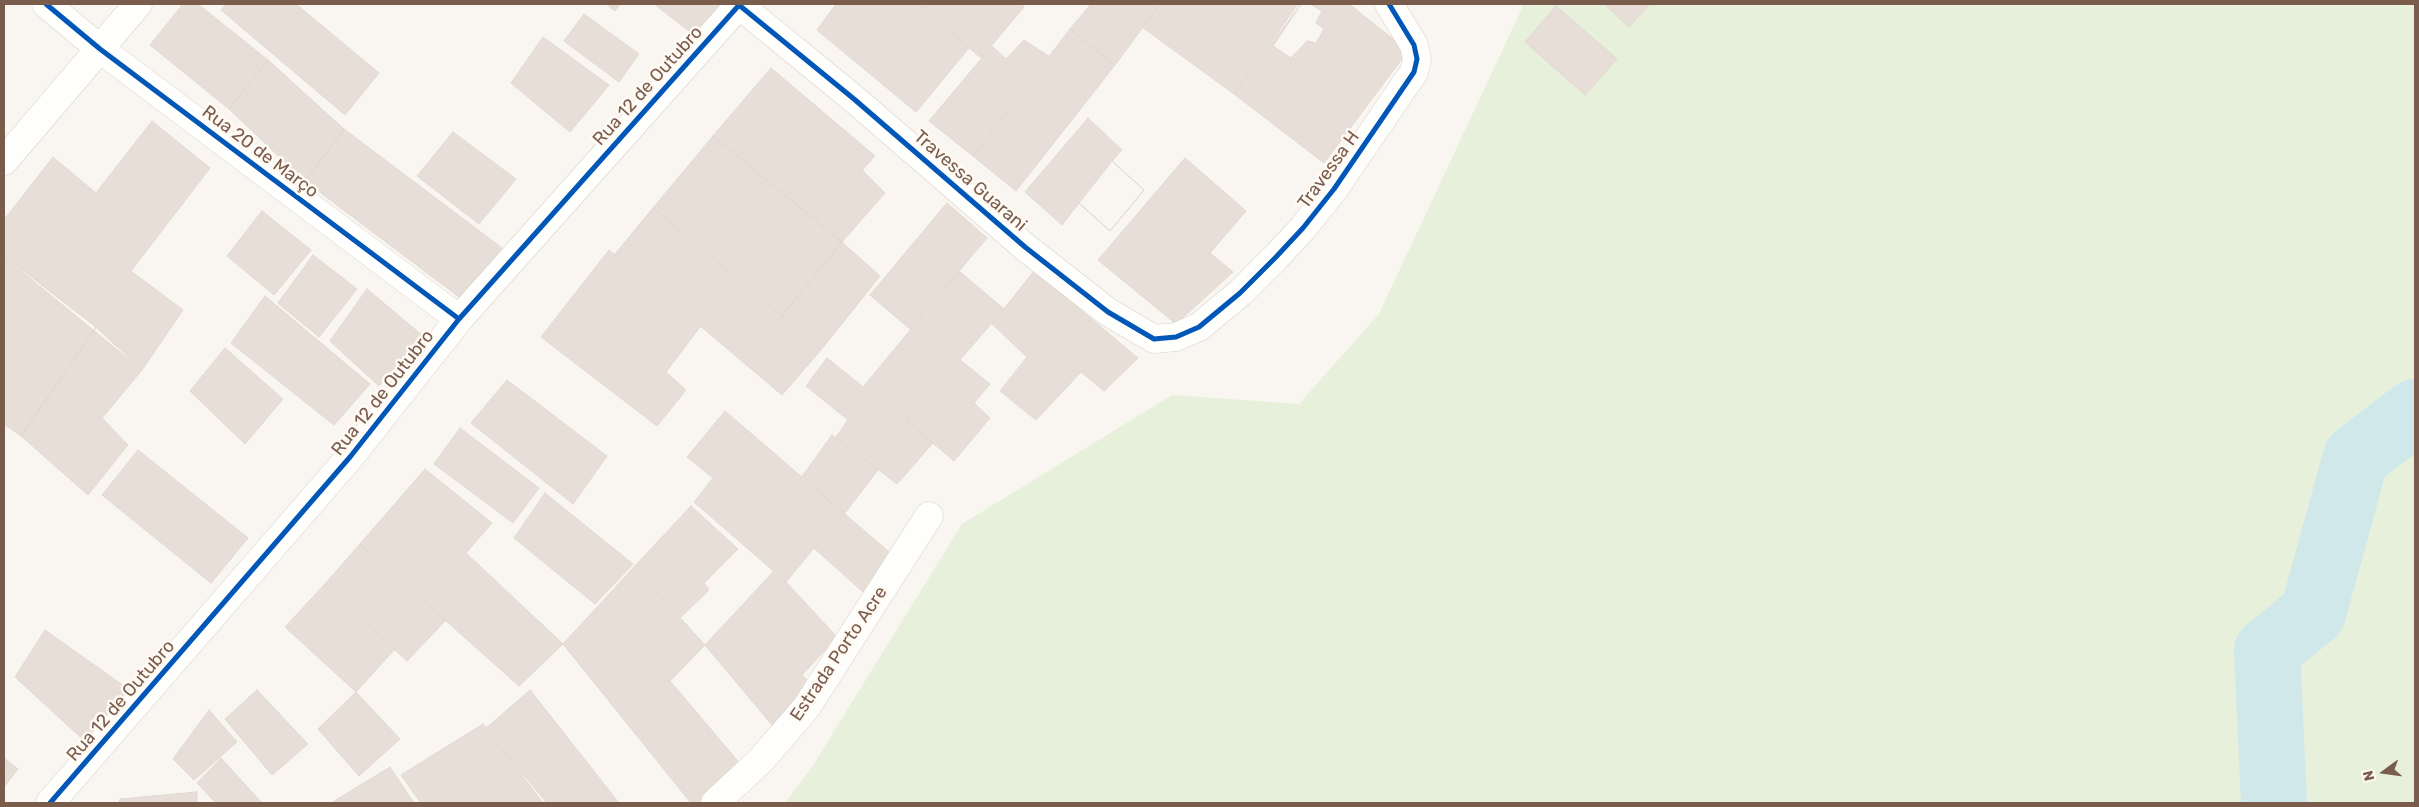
<!DOCTYPE html>
<meta charset="utf-8">
<style>
body{margin:0}
#map{position:relative;width:2419px;height:807px;overflow:hidden;background:#f9f5f0;font-family:Rubik,sans-serif}
canvas{display:block}
.frame{position:absolute;inset:0;border:5px solid #7a5c4d;pointer-events:none}
.north{position:absolute;left:2359px;top:747px;width:50px;height:50px;-webkit-text-stroke:4px #fffaf3;paint-order:stroke;rotate:256deg;font-size:14px;font-weight:700;line-height:20px;text-align:center;color:#7a5c4d}
.north::after{content:'';display:block;margin:auto;width:18px;height:22px;background:#7a5c4d;clip-path:polygon(50% 0,100% 100%,50% 72%,0 100%)}
</style>
<div id="map">
<canvas width="2419" height="807"></canvas>
<div class="frame"></div>
<div class="north">N</div>
</div>
<script>
const ctx = document.querySelector('canvas').getContext('2d');
ctx.lineJoin = 'round';
function fill(path, color) { ctx.fillStyle = color; ctx.fill(path, 'evenodd'); }
const toPath = rows => new Path2D(rows.map(r => 'M' + r).join(''));
function strokePath(path, color, width, dash) { ctx.strokeStyle = color; ctx.lineWidth = width; ctx.lineCap = dash ? 'butt' : 'round'; ctx.setLineDash(dash || []); ctx.stroke(path); }
function write(font, color, halo, rows, align = 'center') {
  ctx.font = font + ' Rubik,sans-serif'; ctx.lineWidth = 5; ctx.setLineDash([]); ctx.textBaseline = 'middle'; ctx.strokeStyle = halo; ctx.fillStyle = color; for (const [text, x, y, turn = 0] of rows) {
    ctx.save(); ctx.translate(x, y); ctx.rotate((+turn || 0) * Math.PI / 180); ctx.textAlign = isNaN(turn) ? turn : align; if (halo) ctx.strokeText(text, 0, 0); ctx.fillText(text, 0, 0); ctx.restore();
  }
}
fill(toPath([
 [1524,4,2415,4,2415,803,785,803,812,767,962,524,1172,395,1299,404,1379,314]
]), '#e7f0db');
strokePath(toPath([
 [2274,803,2267,651,2313,613,2356,457,2415,412]
]), '#d0e8ea', 66);
const building = toPath([
 [183,4,198,4,268,60,229,109,150,45,183,4],
 [226,4,296,4,379,73,345,115,221,10,226,4],
 [606,4,621,4,615,11,606,4],
 [654,4,720,4,694,35,654,4],
 [836,4,919,4,969,48,916,112,817,30,836,4],
 [919,4,1020,4,1024,7,981,58,919,4],
 [1091,4,1160,4,1115,65,1070,29,1091,4],
 [1160,4,1298,4,1234,94,1142,27,1160,4],
 [1301,4,1349,4,1408,51,1324,163,1234,94,1301,4],
 [1301,4,1310,4,1322,11,1316,23,1324,29,1316,43,1307,41,1291,58,1273,46,1301,4],
 [1604,4,1650,4,1629,27,1604,4],
 [1556,6,1617,59,1585,95,1525,42,1556,6],
 [584,14,639,54,619,82,564,41,584,14],
 [1070,29,1115,65,1016,191,973,156,1070,29],
 [543,37,609,85,570,132,511,83,543,37],
 [1024,40,1050,57,973,156,929,121,992,46,1006,59,1024,40],
 [268,60,344,129,305,181,229,109,268,60],
 [771,68,875,156,862,170,885,193,842,242,713,136,771,68],
 [1088,118,1122,150,1112,161,1144,190,1110,231,1079,203,1062,225,1025,192,1088,118],
 [152,121,210,168,131,271,183,310,142,370,4,257,4,220,53,157,96,193,152,121],
 [344,129,502,248,463,300,305,181,344,129],
 [453,132,516,179,479,224,417,176,453,132],
 [713,136,842,242,782,316,653,208,713,136],
 [1185,158,1246,211,1210,253,1233,272,1176,324,1098,260,1185,158],
 [1112,161,1144,190,1110,231,1079,203,1112,161],
 [947,203,987,238,910,329,870,295,947,203],
 [653,208,821,350,782,395,615,254,653,208],
 [262,211,311,250,274,295,227,256,262,211],
 [842,242,880,276,821,350,782,316,842,242],
 [609,250,700,327,666,372,686,390,657,426,541,337,609,250],
 [313,255,357,289,319,337,278,303,313,255],
 [4,256,96,327,21,436,4,424,4,256],
 [959,271,1004,309,907,421,864,386,959,271],
 [1034,271,1138,358,1104,391,1081,372,1036,420,1000,391,1027,357,992,324,1034,271],
 [367,289,423,336,379,386,330,341,367,289],
 [265,296,370,384,334,425,231,343,265,296],
 [96,327,142,370,102,418,128,445,88,495,21,436,96,327],
 [225,348,283,399,245,444,190,391,225,348],
 [827,358,933,443,897,484,836,437,848,420,806,386,827,358],
 [959,359,990,384,974,403,990,418,954,461,907,421,959,359],
 [507,380,607,456,573,504,471,423,507,380],
 [725,411,895,557,863,592,814,548,786,582,694,502,713,478,687,457,725,411],
 [460,428,539,488,513,523,434,464,460,428],
 [832,435,878,470,845,513,801,478,832,435],
 [138,450,248,538,211,583,102,495,138,450],
 [425,469,492,523,466,553,563,644,519,686,360,544,425,469],
 [545,493,633,564,595,604,514,538,545,493],
 [691,506,738,549,704,583,709,590,681,617,634,567,691,506],
 [360,544,446,620,407,661,324,585,360,544],
 [634,567,705,645,670,681,742,766,700,803,691,803,563,644,634,567],
 [773,572,786,582,837,637,802,675,812,686,772,725,705,645,773,572],
 [324,585,395,649,356,692,285,627,324,585],
 [45,630,131,691,89,745,15,677,45,630],
 [257,690,308,744,272,775,225,719,257,690],
 [530,690,619,803,547,803,485,729,530,690],
 [356,692,400,739,359,776,318,729,356,692],
 [209,710,237,742,194,780,173,759,209,710],
 [483,724,543,803,421,803,401,775,483,724],
 [4,758,18,769,4,787,4,758],
 [221,758,262,803,216,803,197,783,221,758],
 [390,767,414,803,331,803,390,767],
 [197,792,197,803,119,803,120,799,197,792]
]);
fill(building, '#e6ded7');
strokePath(building, '#e2d8d2', 1);
const minor = toPath([
 [46,4,100,49,459,319],
 [739,5,854,99,1025,247,1108,312,1154,339,1176,337,1199,327,1240,293,1276,257,1303,228,1334,189,1414,72,1417,59,1414,45,1389,4],
 [4,161,138,4],
 [715,803,761,760,806,708,929,516]
]);
const tertiary = toPath([
 [50,803,350,457,459,319,740,4]
]);
strokePath(minor, '#d7d1cb', 29);
strokePath(tertiary, '#d7d1cb', 29);
strokePath(minor, '#fefefd', 28);
strokePath(tertiary, '#fefefd', 28);
strokePath(toPath([
 [46,4,100,49,459,319],
 [739,5,854,99,1025,247,1108,312,1154,339,1176,337,1199,327,1240,293,1276,257,1303,228,1334,189,1414,72,1417,59,1414,45,1389,4],
 [50,803,350,457,459,319,740,4]
]), '#0057b8', 5);
write('18px', '#7a5c4d', '#fffaf3', [
 ["Rua 12 de Outubro",648,86,-48],
 ["Rua 20 de Março",260,152,37],
 ["Travessa H",1329,170,-54],
 ["Travessa Guarani",970,181,41],
 ["Rua 12 de Outubro",383,393,-52],
 ["Estrada Porto Acre",839,654,-56],
 ["Rua 12 de Outubro",121,701,-49]
]);
</script>
